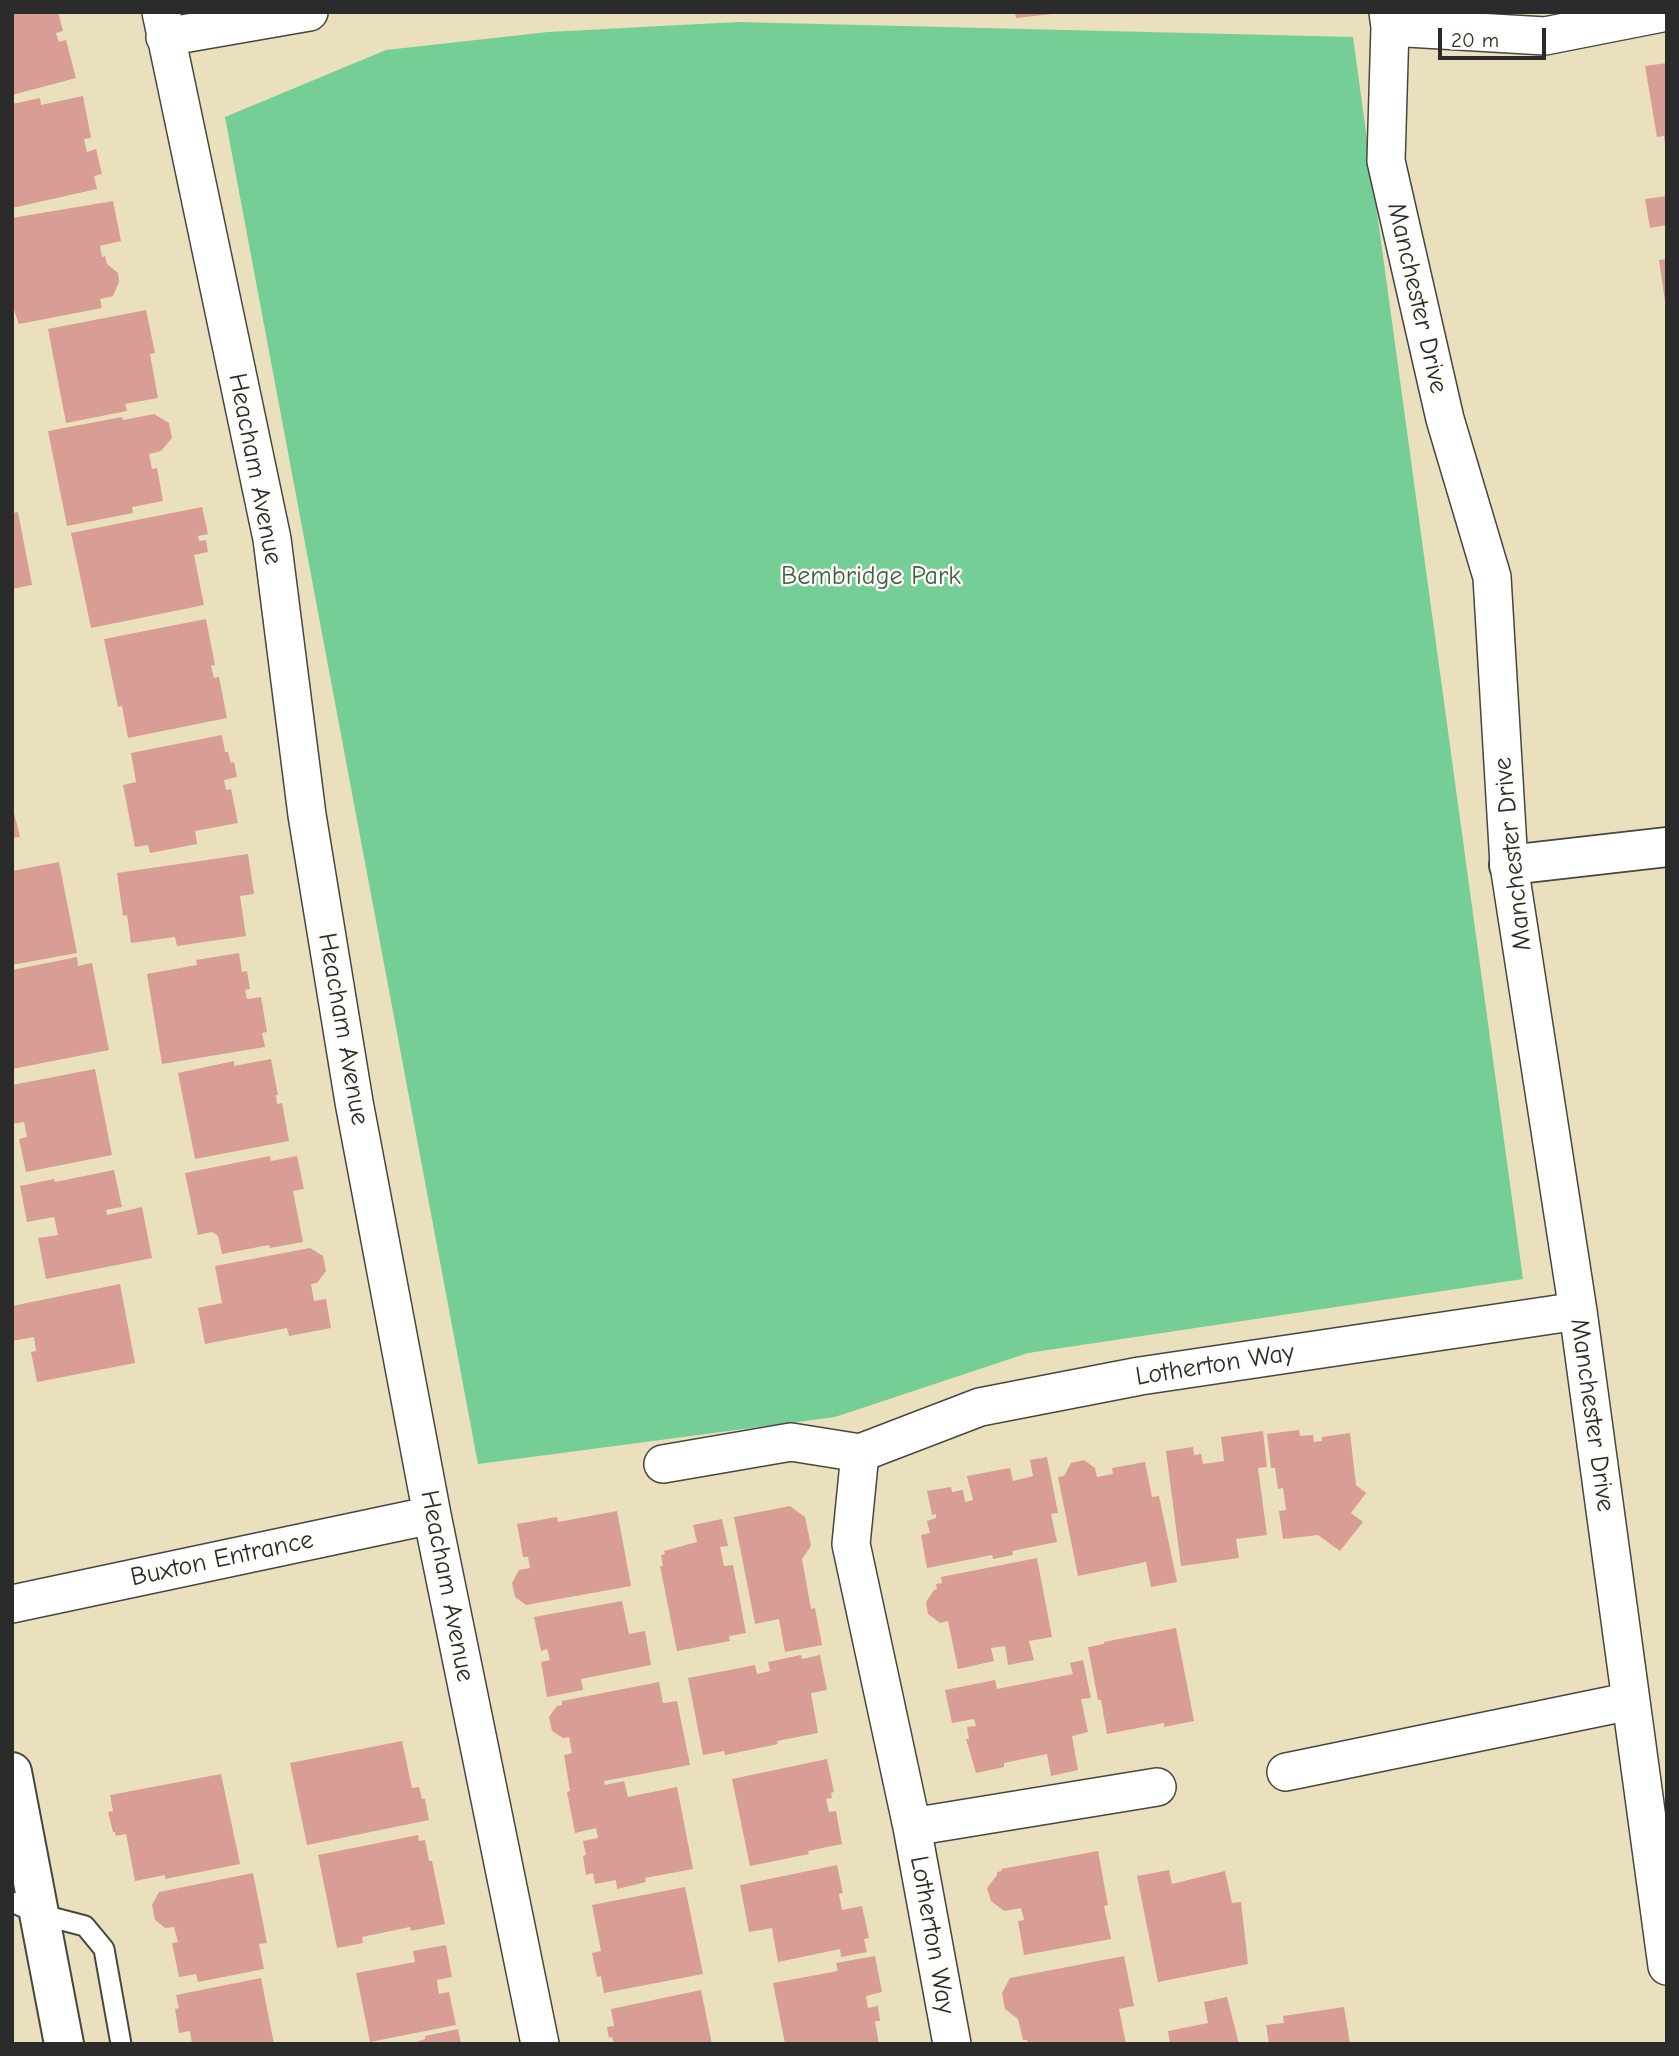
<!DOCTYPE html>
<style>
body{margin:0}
#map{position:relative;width:1679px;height:2056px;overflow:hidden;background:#eae0bd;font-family:"Comic Neue",sans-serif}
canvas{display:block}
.frame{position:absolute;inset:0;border:14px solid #2b2b2b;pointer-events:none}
.scale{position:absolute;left:1438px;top:28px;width:108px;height:32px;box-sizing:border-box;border:4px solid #2b2b2b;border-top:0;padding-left:9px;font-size:21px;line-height:24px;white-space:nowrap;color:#2b2b2b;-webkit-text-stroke:5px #fdfcf7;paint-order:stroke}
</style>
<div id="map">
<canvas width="1679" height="2056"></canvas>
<div class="frame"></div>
<div class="scale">20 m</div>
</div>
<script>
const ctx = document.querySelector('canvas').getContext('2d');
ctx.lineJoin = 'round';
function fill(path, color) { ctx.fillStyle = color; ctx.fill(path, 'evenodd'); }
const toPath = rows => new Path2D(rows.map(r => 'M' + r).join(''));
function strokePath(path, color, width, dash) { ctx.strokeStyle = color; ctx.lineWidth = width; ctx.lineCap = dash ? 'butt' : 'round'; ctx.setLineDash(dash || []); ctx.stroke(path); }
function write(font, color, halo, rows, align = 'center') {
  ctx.font = font + ' "Comic Neue",sans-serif'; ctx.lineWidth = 5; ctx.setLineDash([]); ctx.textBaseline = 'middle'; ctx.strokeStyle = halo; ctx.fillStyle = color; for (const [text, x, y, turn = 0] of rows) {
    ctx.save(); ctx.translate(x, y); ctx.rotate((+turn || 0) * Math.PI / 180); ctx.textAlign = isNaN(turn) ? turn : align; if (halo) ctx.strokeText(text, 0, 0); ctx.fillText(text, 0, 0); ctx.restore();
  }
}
fill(toPath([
 [738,22,1353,37,1523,1279,1028,1353,835,1417,478,1464,225,117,386,50,548,32]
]), '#74ce95');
fill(toPath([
 [12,12,58,12,63,31,56,33,59,42,66,40,76,78,12,95],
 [1015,12,1052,12,1052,14,1016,18],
 [1667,63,1667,145,1665,145,1664,136,1657,137,1645,66],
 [83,96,91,138,84,139,87,152,96,149,102,174,94,176,97,189,12,208,12,104,40,98,41,105],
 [1667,196,1667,225,1650,228,1645,199],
 [113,201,121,241,100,246,102,257,105,256,107,264,118,273,119,282,113,296,100,299,102,308,19,324,12,304,12,218],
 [1667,259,1667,301,1665,301,1659,260],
 [146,310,155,353,150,354,158,398,125,404,127,411,66,423,48,329],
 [154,414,169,423,172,438,161,451,149,454,152,469,157,468,163,501,132,507,133,513,67,526,48,431,122,417,123,420],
 [202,507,208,534,198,536,199,541,206,540,208,552,194,555,204,605,91,628,71,533],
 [18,512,32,585,12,589,12,513],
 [206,619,215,665,211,666,214,678,219,677,227,718,128,738,122,706,118,707,104,639],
 [222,735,225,752,228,752,231,763,234,762,237,777,224,780,226,790,231,789,238,823,195,831,197,844,150,853,148,845,135,847,123,785,136,782,131,753],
 [12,805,20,837,12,838],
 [248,854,254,894,240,896,246,936,177,946,175,937,131,943,127,915,123,916,117,873],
 [59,862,77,953,12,965,12,871],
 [239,953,242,972,247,971,250,989,245,990,247,999,261,997,267,1032,262,1033,265,1047,162,1064,147,974,197,965,196,960],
 [77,957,78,966,92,963,109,1050,12,1069,12,970],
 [271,1059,278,1095,276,1095,277,1104,282,1103,289,1141,195,1159,178,1073,234,1061,234,1066],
 [95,1069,112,1155,26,1172,19,1139,27,1137,24,1122,12,1124,12,1085],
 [270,1156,271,1161,297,1156,304,1189,293,1191,303,1242,270,1248,269,1245,222,1254,218,1236,212,1232,198,1235,185,1173],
 [114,1170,122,1207,106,1210,107,1215,142,1207,152,1258,46,1279,38,1238,58,1235,54,1217,27,1222,20,1186,54,1179,55,1182],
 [310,1248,323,1256,326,1271,317,1283,311,1284,314,1301,326,1299,331,1328,289,1336,287,1328,205,1344,198,1308,222,1303,215,1266],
 [120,1284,135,1363,37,1382,31,1352,36,1351,34,1337,12,1341,12,1306],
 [1299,1430,1300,1436,1313,1435,1314,1442,1322,1441,1322,1437,1350,1433,1356,1485,1366,1493,1351,1513,1363,1522,1340,1551,1318,1535,1283,1539,1279,1511,1286,1510,1283,1488,1278,1489,1275,1468,1271,1468,1267,1434],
 [1263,1431,1267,1467,1258,1468,1267,1535,1236,1539,1239,1558,1181,1566,1166,1451,1193,1447,1194,1455,1201,1454,1203,1464,1224,1461,1221,1437],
 [1047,1457,1058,1513,1051,1514,1057,1542,1012,1551,1013,1555,993,1559,992,1555,927,1568,921,1535,930,1533,927,1521,936,1518,936,1514,932,1515,927,1491,951,1487,952,1492,963,1490,965,1502,973,1500,967,1476,1010,1468,1013,1481,1033,1476,1030,1460],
 [1084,1460,1095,1468,1097,1477,1113,1474,1112,1468,1145,1462,1152,1497,1159,1496,1177,1582,1151,1587,1146,1562,1078,1576,1058,1477,1064,1476,1071,1463],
 [790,1506,805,1517,811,1546,802,1559,811,1609,815,1608,822,1645,785,1652,779,1619,755,1624,734,1517],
 [617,1511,631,1586,526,1605,515,1597,512,1583,519,1570,530,1568,528,1557,523,1557,517,1524,557,1517,558,1522],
 [722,1519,728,1546,720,1547,724,1566,733,1565,746,1633,729,1636,730,1641,677,1651,660,1566,663,1566,661,1555,665,1554,664,1551,697,1542,693,1525],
 [1037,1558,1052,1637,1029,1641,1034,1660,1008,1665,1005,1646,991,1648,994,1661,958,1669,948,1621,940,1623,928,1614,926,1602,934,1590,937,1589,936,1584,942,1583,941,1577],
 [622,1601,629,1634,645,1631,651,1665,581,1679,583,1690,547,1697,541,1662,550,1660,547,1649,541,1651,534,1617],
 [1176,1628,1194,1721,1164,1727,1164,1723,1107,1734,1101,1700,1098,1700,1088,1647,1104,1644,1104,1642],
 [801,1655,802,1659,820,1655,827,1690,811,1693,818,1733,777,1741,778,1744,725,1755,724,1751,703,1755,688,1678,755,1665,757,1674,770,1671,768,1662],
 [1083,1660,1091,1698,1081,1699,1088,1732,1072,1736,1078,1770,1051,1776,1047,1754,1004,1763,1004,1767,976,1773,966,1739,969,1739,967,1727,976,1726,974,1719,952,1723,945,1690,995,1680,997,1689,1073,1674,1070,1663],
 [659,1682,663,1703,677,1701,690,1765,604,1781,605,1785,624,1781,628,1797,677,1787,693,1869,645,1878,646,1882,617,1889,616,1880,595,1884,593,1873,586,1875,583,1856,586,1855,583,1841,598,1838,596,1828,575,1833,567,1792,570,1791,564,1755,572,1753,569,1737,563,1738,552,1731,549,1717,557,1706,562,1705,562,1701],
 [402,1741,412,1788,419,1787,422,1799,425,1799,429,1820,307,1845,290,1763],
 [827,1759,834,1792,831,1793,832,1798,826,1799,829,1812,836,1811,842,1844,808,1851,809,1854,750,1866,732,1779],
 [221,1774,240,1864,165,1879,165,1875,135,1881,126,1834,116,1836,115,1832,113,1832,108,1812,113,1811,110,1795],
 [418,1835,419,1841,425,1840,429,1861,432,1861,445,1924,411,1931,410,1927,362,1937,363,1943,337,1948,318,1855],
 [1098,1851,1108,1905,1104,1906,1111,1939,1024,1955,1018,1921,1024,1920,1021,1908,1004,1911,991,1901,987,1888,997,1875,997,1872,1002,1871,1001,1869],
 [837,1865,843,1893,839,1894,842,1910,862,1906,869,1938,864,1939,867,1952,841,1957,840,1949,778,1962,772,1928,749,1932,740,1885],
 [1169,1870,1172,1884,1225,1871,1232,1903,1241,1902,1248,1964,1158,1982,1137,1876],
 [253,1873,267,1943,259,1944,264,1969,198,1982,196,1974,179,1977,172,1943,178,1942,174,1927,165,1928,155,1920,152,1905,159,1892],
 [685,1887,703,1974,604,1993,601,1976,597,1977,592,1953,601,1951,592,1905],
 [446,1945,452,1977,437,1980,439,1994,449,1992,456,2025,370,2042,356,1973,415,1962,413,1951],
 [875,1956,882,1992,866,1996,868,2008,878,2006,880,2021,875,2021,879,2044,785,2044,773,1983,838,1971,836,1963],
 [1124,1956,1134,2006,1119,2009,1126,2044,1028,2044,1027,2040,1023,2040,1018,2019,1005,2009,1002,1993,1010,1978],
 [261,1978,274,2044,192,2044,190,2031,179,2033,175,2009,179,2008,176,1995],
 [701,1990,712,2044,614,2044,612,2037,609,2038,607,2027,614,2026,611,2009],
 [1227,1997,1239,2044,1170,2044,1168,2031,1208,2023,1204,2002],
 [1344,2007,1350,2044,1269,2044,1266,2025,1284,2023,1283,2016],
 [458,2029,461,2044,410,2044,425,2039,425,2036]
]), '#d89e95');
const service = toPath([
 [12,1902,39,1914,85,1926,104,1949,121,2044]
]);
const minor = toPath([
 [161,12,272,539,307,815,354,1102,432,1515,540,2044],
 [1388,12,1390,27,1386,161,1445,419,1492,577,1509,865,1578,1311,1667,1966],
 [1390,27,1545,36,1667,12],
 [165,37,309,12],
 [663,1464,791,1442,860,1453],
 [12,1604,432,1515],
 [1286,1772,1631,1701],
 [912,1827,1157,1787],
 [952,2044,912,1827,851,1544,860,1453,980,1407,1140,1376,1578,1311]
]);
const tertiary = toPath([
 [1509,865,1667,847],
 [12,1772,64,2044]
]);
strokePath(service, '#484641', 23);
strokePath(minor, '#484641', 40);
strokePath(tertiary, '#484641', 42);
strokePath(service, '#fff', 19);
strokePath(minor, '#fff', 37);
strokePath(tertiary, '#fff', 38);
write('26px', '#2b2b2b', '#fdfcf7', [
 ["Manchester Drive",1417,298,77],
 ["Heacham Avenue",255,469,79],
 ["Manchester Drive",1513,854,-96],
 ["Heacham Avenue",343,1029,80],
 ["Lotherton Way",1215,1365,-9],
 ["Manchester Drive",1592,1415,82],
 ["Buxton Entrance",222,1559,-12],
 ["Heacham Avenue",447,1586,79],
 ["Lotherton Way",932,1935,80]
]);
write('26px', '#415c4b', '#fdfcf7', [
 ["Bembridge Park",871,577]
]);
</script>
